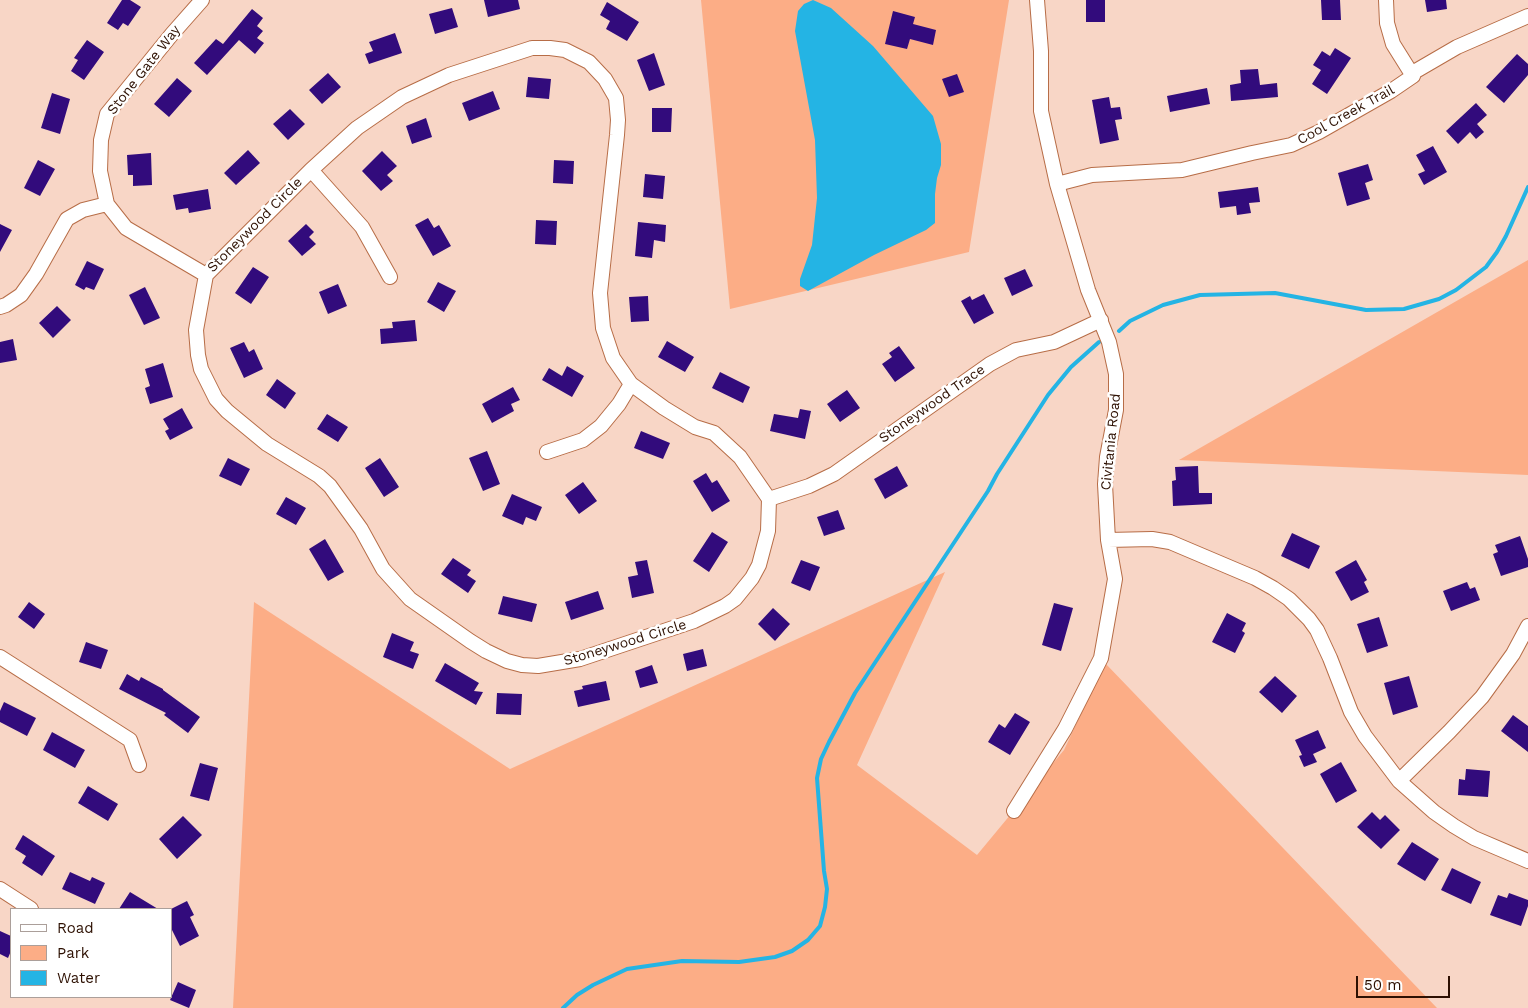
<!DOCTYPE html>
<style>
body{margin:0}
#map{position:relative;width:1528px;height:1008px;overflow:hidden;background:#f8d6c6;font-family:"Work Sans",sans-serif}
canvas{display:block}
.legend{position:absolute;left:10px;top:908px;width:162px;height:90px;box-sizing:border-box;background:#fff;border:1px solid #ab9f9a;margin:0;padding:6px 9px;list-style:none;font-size:15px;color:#2d1002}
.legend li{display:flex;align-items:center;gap:10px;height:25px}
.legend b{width:25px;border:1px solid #ab9f9a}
.scale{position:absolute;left:1356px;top:976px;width:94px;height:22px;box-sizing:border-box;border:2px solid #2d1002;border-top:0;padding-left:6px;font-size:15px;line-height:18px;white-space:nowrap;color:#2d1002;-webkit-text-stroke:4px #fff;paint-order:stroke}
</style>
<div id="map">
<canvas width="1528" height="1008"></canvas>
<ul class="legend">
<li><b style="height:6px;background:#fff"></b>Road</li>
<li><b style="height:14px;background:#fcad86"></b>Park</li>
<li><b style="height:14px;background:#24b4e4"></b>Water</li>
</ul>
<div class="scale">50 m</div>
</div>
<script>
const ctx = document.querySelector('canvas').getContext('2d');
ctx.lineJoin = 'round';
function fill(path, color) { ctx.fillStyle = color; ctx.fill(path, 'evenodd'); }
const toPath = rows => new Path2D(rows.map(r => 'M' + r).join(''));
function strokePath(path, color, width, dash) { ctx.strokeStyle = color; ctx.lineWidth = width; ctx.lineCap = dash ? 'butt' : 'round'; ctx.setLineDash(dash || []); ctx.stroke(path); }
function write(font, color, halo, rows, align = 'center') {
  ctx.font = font + ' "Work Sans",sans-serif'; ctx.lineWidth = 5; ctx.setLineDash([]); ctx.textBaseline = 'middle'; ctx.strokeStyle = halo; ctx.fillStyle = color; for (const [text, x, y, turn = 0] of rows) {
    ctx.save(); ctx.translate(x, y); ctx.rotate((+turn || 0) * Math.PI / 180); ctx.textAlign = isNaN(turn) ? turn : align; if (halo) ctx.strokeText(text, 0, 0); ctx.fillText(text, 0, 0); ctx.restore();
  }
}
fill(toPath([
 [701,0,1009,0,969,252,730,309],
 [1528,260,1528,475,1179,460],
 [945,572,857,765,977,855,1064,750,1105,663,1437,1008,233,1008,254,602,510,769]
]), '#fcad86');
fill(toPath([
 [813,0,831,8,873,46,933,116,941,144,941,165,937,178,935,194,935,223,926,230,874,255,808,291,800,286,800,279,812,245,817,198,815,140,795,31,798,11,804,4]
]), '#24b4e4');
strokePath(toPath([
 [1119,331,1130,321,1163,305,1200,295,1275,293,1366,310,1404,309,1439,299,1456,290,1486,267,1497,252,1506,236,1528,187],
 [563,1008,577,995,593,985,627,969,682,961,739,962,775,957,792,951,808,940,820,926,825,907,827,889,824,871,817,778,821,759,829,742,855,693,988,491,997,474,1048,395,1071,367,1099,342]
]), '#24b4e4', 4);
fill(toPath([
 [122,0,130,0,141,7,128,26,123,23,118,30,107,23],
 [484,0,518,0,520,9,488,17],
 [1086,0,1105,0,1105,22,1086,22],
 [1321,0,1340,0,1341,20,1322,20],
 [1425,0,1446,0,1447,9,1427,12],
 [607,2,639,22,627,41,606,29,610,21,600,15],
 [452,8,458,27,435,34,429,14],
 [252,9,263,18,257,26,263,31,257,38,264,43,255,54,239,40,207,75,194,63,216,39,223,44],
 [893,11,915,17,913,24,936,30,933,45,910,39,907,49,885,44],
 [395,33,402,53,369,64,365,54,373,51,369,42],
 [87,40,104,52,84,80,71,71,78,60,74,58],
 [1335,48,1351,58,1327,94,1312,84,1321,70,1313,65,1322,51,1330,56],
 [654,53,665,85,649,91,637,60],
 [1517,54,1528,64,1528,75,1504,103,1486,87],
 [1258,69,1260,85,1277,83,1278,97,1231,101,1230,85,1241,83,1240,70],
 [328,73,341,87,322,104,309,90],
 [957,74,964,92,949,97,942,79],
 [528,77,551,79,549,99,526,97],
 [177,78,192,91,169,117,154,104],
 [1207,88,1210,104,1170,112,1167,96],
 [493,91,500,109,469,121,462,103],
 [52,93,70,99,60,134,41,128],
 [1109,97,1111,108,1120,107,1122,119,1115,120,1119,140,1100,144,1092,100],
 [1476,103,1487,115,1477,124,1484,132,1476,139,1470,132,1458,144,1446,131],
 [652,108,672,108,671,132,652,132],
 [290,109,305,124,288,140,273,124],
 [426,118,432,137,412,144,406,126],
 [1433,146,1447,172,1424,185,1418,174,1425,171,1416,155],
 [248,150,260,163,236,185,224,173],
 [382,151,397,166,387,175,393,181,381,191,362,171],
 [151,153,152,185,133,186,133,175,128,175,127,155],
 [38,160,55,169,40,196,24,188],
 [554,160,574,161,573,184,553,183],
 [1368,164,1373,180,1365,183,1370,199,1347,206,1338,173],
 [645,174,665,176,663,199,643,197],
 [1258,187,1260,202,1249,203,1251,213,1237,215,1236,206,1220,208,1218,192],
 [208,189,211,209,189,213,188,208,176,210,173,195],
 [428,218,434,228,439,225,451,246,433,256,415,225],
 [536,220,557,221,556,245,535,244],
 [638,222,666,225,665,242,654,240,652,258,635,256],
 [0,224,12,230,0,252],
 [306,224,314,232,309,237,316,244,302,256,288,241],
 [87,261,104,269,94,290,86,287,84,290,75,285],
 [253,267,269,277,251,304,235,293],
 [1025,269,1033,286,1012,296,1004,278],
 [438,282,456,291,444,312,427,302],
 [338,284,347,306,328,314,319,292],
 [145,287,160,318,144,325,129,295],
 [984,294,994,313,974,324,961,301,970,296,972,300],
 [648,296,649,321,631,322,629,297],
 [57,306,71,320,53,338,39,323],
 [415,320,417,341,381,344,380,329,393,328,392,322],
 [13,339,17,360,0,363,0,342],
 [667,341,694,357,685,372,658,357],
 [244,342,249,352,254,349,263,369,244,378,230,348],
 [899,346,915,368,895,382,882,364,892,357,889,353],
 [163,363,173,397,150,404,145,388,150,386,145,369],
 [567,366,584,376,572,397,542,380,549,368,562,376],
 [720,372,750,387,743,403,712,388],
 [277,379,296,393,285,409,266,395],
 [513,387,520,400,511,404,514,411,492,423,482,404],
 [847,390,860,408,840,422,827,404],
 [182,408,193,428,170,440,165,431,169,429,163,419],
 [800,409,811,411,805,439,770,431,774,414,798,418],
 [327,414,348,427,338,442,317,429],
 [641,431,670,443,663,459,634,448],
 [487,451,500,484,483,491,469,458],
 [228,458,250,469,241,486,219,476],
 [380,458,399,487,384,497,365,468],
 [897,466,908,486,885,499,874,479],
 [1198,466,1199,493,1212,493,1212,504,1173,506,1172,481,1176,480,1175,467],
 [706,473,712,483,717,480,730,501,712,512,693,481],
 [583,482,597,501,579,514,565,495],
 [512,494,542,507,536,521,526,517,523,525,502,516],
 [286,497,306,508,296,525,276,514],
 [838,510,845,529,824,536,817,517],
 [712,532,728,542,709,572,693,561],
 [1292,533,1320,546,1309,569,1281,556],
 [1520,536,1528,559,1528,567,1501,576,1493,554,1498,552,1495,545],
 [325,539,344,572,328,581,309,549],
 [453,558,471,570,467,575,476,581,468,593,441,574],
 [647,560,654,593,632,598,628,577,638,575,635,562],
 [801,560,820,567,810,591,791,583],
 [1356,560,1367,580,1364,582,1369,592,1351,601,1335,572],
 [1467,582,1470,589,1475,587,1480,600,1451,611,1443,591],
 [598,591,604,609,571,620,565,602],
 [503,596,537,604,532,622,498,614],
 [29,602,45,614,34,629,18,617],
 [1054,603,1073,608,1061,651,1042,645],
 [773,608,790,624,775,641,758,624],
 [1227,613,1246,623,1242,631,1245,633,1235,653,1212,642],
 [1379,617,1388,646,1367,653,1357,624],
 [392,633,414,642,410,651,419,654,413,669,383,657],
 [86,642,108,650,101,669,79,662],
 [703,649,707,666,687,671,683,654],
 [445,663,479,683,474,691,483,692,476,705,435,681],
 [652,665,658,683,640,688,635,671],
 [127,674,139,681,141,677,163,689,163,690,200,717,188,733,164,715,166,713,119,689],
 [1275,676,1297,696,1282,713,1259,692],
 [1409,676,1418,707,1393,715,1384,683],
 [606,681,610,700,578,707,574,691,583,689,582,686],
 [497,693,522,694,521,715,496,714],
 [4,702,36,718,27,736,0,722,0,711],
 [1015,713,1030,722,1010,755,988,742,999,724,1005,728],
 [1513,715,1528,726,1528,752,1501,731],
 [1318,730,1326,748,1313,754,1317,762,1304,767,1299,756,1302,755,1295,740],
 [52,732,85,750,75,768,43,750],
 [1341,762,1357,791,1336,803,1320,774],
 [200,763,218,768,209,801,190,796],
 [1466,769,1490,771,1488,797,1458,795,1459,779,1465,780],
 [88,786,118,804,108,821,78,803],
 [1372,812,1380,820,1385,815,1400,830,1381,849,1357,827],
 [183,816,202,835,177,859,159,839],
 [23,835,55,856,42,876,22,863,26,856,15,849],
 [1412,842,1439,859,1425,881,1397,864],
 [1452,868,1481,882,1471,904,1441,890],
 [70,872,90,881,92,877,105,883,95,904,62,889],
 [130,892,158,909,119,909],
 [1509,893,1528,900,1528,906,1521,926,1490,915,1498,895,1507,898],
 [187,901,194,915,190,917,199,936,180,946,171,928,171,909],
 [0,931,11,936,11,951,8,958,0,954],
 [178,982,196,990,189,1008,170,1000]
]), '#320b7c');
const minor = toPath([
 [202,0,172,34,107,114,101,140,100,171,107,204,126,228,206,275],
 [1386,0,1387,23,1393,44,1413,76],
 [532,48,550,48,565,50,589,62,605,79,616,98,618,120,617,135,600,293,603,328,613,358,631,384,664,408,695,427,714,433,740,457,769,499,768,531,759,565,752,578,735,599,725,606,694,621,580,659,538,666,522,665,507,661,486,651,470,641,410,599,383,569,361,529,330,486,319,476,267,444,227,411,216,399,201,369,198,355,196,330,206,275,311,170,357,128,402,97,449,75,532,48],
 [311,170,362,227,390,277],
 [1057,184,1092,175,1182,170,1252,153,1291,145,1319,132,1391,91,1413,76,1414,72,1457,47,1528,16],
 [0,307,6,305,21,295,36,274,67,219,83,210,107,204],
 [547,452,583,440,601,426,619,404,631,384],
 [769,499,809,486,834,474,990,364,1016,350,1054,342,1101,320],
 [1108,540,1152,539,1170,542,1255,578,1273,588,1289,599,1309,619,1317,630,1330,658,1351,712,1365,736,1399,781,1434,812,1454,826,1474,838,1528,861],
 [0,657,130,740,139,765],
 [1399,781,1449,732,1482,697,1513,654,1528,626],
 [1014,811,1065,729,1101,658,1115,579,1108,540,1105,484,1107,457,1116,410,1116,374,1109,342,1088,290,1057,184,1041,111,1041,51,1037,0],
 [0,889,31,909]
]);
strokePath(minor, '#b76d47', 16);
strokePath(minor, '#fff', 14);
write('14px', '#2d1002', '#fff', [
 ["Stone Gate Way",144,70,-52],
 ["Cool Creek Trail",1346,115,-29],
 ["Stoneywood Circle",255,225,-45],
 ["Stoneywood Trace",932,404,-35],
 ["Civitania Road",1111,442,-84],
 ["Stoneywood Circle",625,643,-17]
]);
</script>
